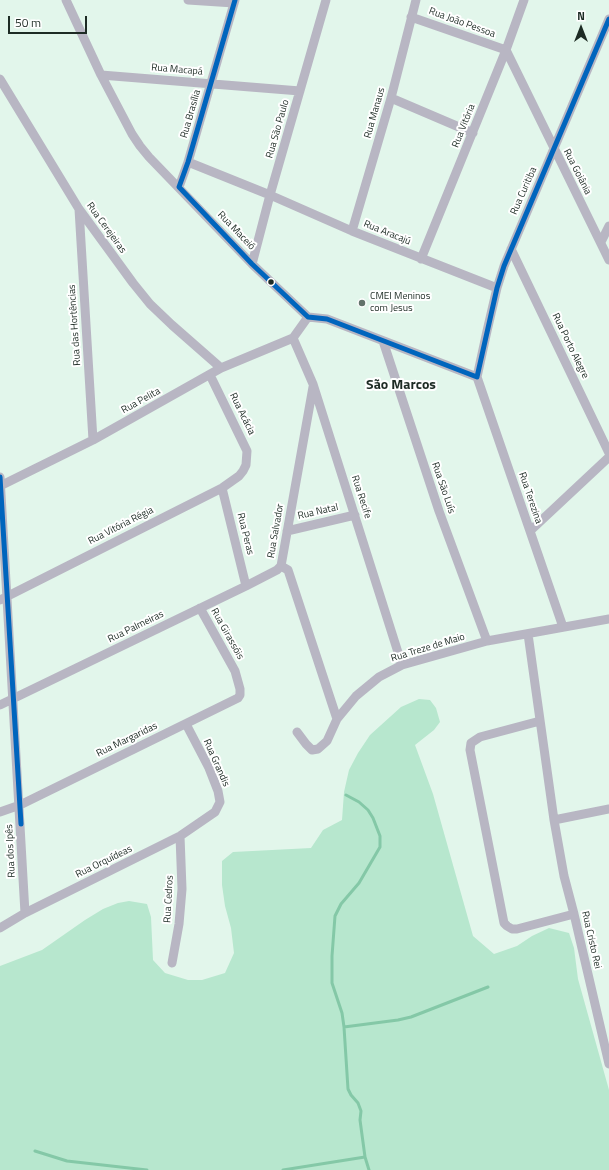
<!DOCTYPE html>
<meta charset="utf-8">
<style>
body{margin:0}
#map{position:relative;width:609px;height:1170px;overflow:hidden;background:#e2f6eb;font-family:"Titillium Web",sans-serif}
canvas{display:block}
.north{position:absolute;left:561px;top:8px;width:40px;height:40px;-webkit-text-stroke:3px #fff;paint-order:stroke;rotate:0deg;font-size:11px;font-weight:700;line-height:16px;text-align:center;color:#1d2b24}
.north::after{content:'';display:block;margin:auto;width:14px;height:18px;background:#1d2b24;clip-path:polygon(50% 0,100% 100%,50% 72%,0 100%)}
.scale{position:absolute;left:8px;top:16px;width:79px;height:18px;box-sizing:border-box;border:2px solid #1d2b24;border-top:0;padding-left:5px;font-size:12px;line-height:14px;white-space:nowrap;color:#1d2b24;-webkit-text-stroke:3px #fff;paint-order:stroke}
</style>
<div id="map">
<canvas width="609" height="1170"></canvas>
<div class="north">N</div>
<div class="scale">50 m</div>
</div>
<script>
const ctx = document.querySelector('canvas').getContext('2d');
ctx.lineJoin = 'round';
function fill(path, color) { ctx.fillStyle = color; ctx.fill(path, 'evenodd'); }
const toPath = rows => new Path2D(rows.map(r => 'M' + r).join(''));
function strokePath(path, color, width, dash) { ctx.strokeStyle = color; ctx.lineWidth = width; ctx.lineCap = dash ? 'butt' : 'round'; ctx.setLineDash(dash || []); ctx.stroke(path); }
function write(font, color, halo, rows, align = 'center') {
  ctx.font = font + ' "Titillium Web",sans-serif'; ctx.lineWidth = 4; ctx.setLineDash([]); ctx.textBaseline = 'middle'; ctx.strokeStyle = halo; ctx.fillStyle = color; for (const [text, x, y, turn = 0] of rows) {
    ctx.save(); ctx.translate(x, y); ctx.rotate((+turn || 0) * Math.PI / 180); ctx.textAlign = isNaN(turn) ? turn : align; if (halo) ctx.strokeText(text, 0, 0); ctx.fillText(text, 0, 0); ctx.restore();
  }
}
fill(toPath([
 [419,699,430,700,436,708,440,722,434,730,415,745,433,794,473,936,494,954,517,946,532,936,549,928,569,933,574,948,578,979,609,1090,609,1170,0,1170,0,966,42,950,85,920,103,909,118,903,129,901,147,904,151,917,153,960,165,973,188,980,202,980,225,973,234,953,231,928,225,906,222,885,222,861,233,852,311,848,323,830,342,820,344,792,349,770,358,753,370,735,401,707]
]), '#b7e7ce');
strokePath(toPath([
 [346,795,359,802,368,810,373,818,380,836,380,847,359,883,341,904,335,916,332,956,332,983,342,1013,344,1027,348,1089,351,1095,358,1103,361,1111,360,1120,365,1157,369,1170],
 [344,1027,398,1020,411,1017,488,987],
 [35,1151,67,1161,147,1170],
 [283,1170,365,1157]
]), '#84c8a7', 3);
strokePath(toPath([
 [66,0,101,75,132,134,140,146,149,157,252,264,308,317,327,319,477,377],
 [188,0,234,3],
 [411,17,506,50,609,260],
 [101,75,300,91],
 [0,79,79,209,133,283,150,304,172,325,221,368],
 [391,98,473,133],
 [188,162,270,195,352,231,497,288],
 [179,187,188,162,235,0],
 [79,209,93,440],
 [352,231,391,98,416,0],
 [601,242,609,226],
 [511,249,609,453],
 [421,259,506,50,524,0],
 [252,264,270,195,326,0],
 [293,338,313,384,402,665],
 [293,338,308,317],
 [383,341,439,511,487,641],
 [477,377,487,331,497,288,504,266,609,19],
 [477,377,563,627],
 [0,477,25,913],
 [0,486,93,440,221,368,293,338],
 [222,488,246,586],
 [287,531,355,515],
 [530,531,609,457],
 [281,566,313,387],
 [281,566,288,570,337,719],
 [0,600,222,488,239,476,243,471,246,465,247,451,210,375],
 [528,634,554,820,564,876,574,914,609,1064],
 [0,705,246,586,277,570,281,566],
 [540,721,480,737,471,743,470,750,504,923,507,926,512,929,517,929,574,914],
 [297,732,306,744,312,750,318,749,327,741,337,719,356,696,379,677,402,665,487,641,609,619],
 [0,812,20,805,238,698,240,695,240,689,235,671,200,608],
 [554,820,609,809],
 [0,928,25,913,180,836,215,812,220,802,218,791,209,768,186,724],
 [172,963,179,924,182,889,180,836]
]), '#b8b6c3', 9);
strokePath(toPath([
 [235,0,188,162,179,187,252,264,308,317,327,319,477,377,497,288,504,266,609,19],
 [0,477,21,824]
]), '#0065bd', 5);
for (const [x, y, r, color] of [
 [271,282,3.5,"#1d2b24"],
 [362,303,4,"#62726a"]
]) { const dot = new Path2D(); dot.arc(x, y, r, 0, 2 * Math.PI); ctx.fillStyle = color; ctx.fill(dot); strokePath(dot, '#fff', 1.5); }
write('10px', '#1d2b24', '#fff', [
 ["Rua João Pessoa",462,23,20],
 ["Rua Macapá",177,70,5],
 ["Rua Manaus",375,113,-74],
 ["Rua Brasília",191,114,-74],
 ["Rua Vitória",464,126,-68],
 ["Rua São Paulo",278,129,-74],
 ["Rua Goiânia",577,172,63],
 ["Rua Curitiba",524,191,-66],
 ["Rua Cerejeiras",106,228,54],
 ["Rua Maceió",236,231,46],
 ["Rua Aracajú",387,233,22],
 ["Rua das Hortências",75,325,-94],
 ["Rua Porto Alegre",570,346,64],
 ["Rua Pelita",141,401,-29],
 ["Rua Acácia",242,414,64],
 ["Rua São Luís",443,488,71],
 ["Rua Recife",361,497,72],
 ["Rua Terezina",530,498,71],
 ["Rua Natal",318,512,-13],
 ["Rua Vitória Régia",121,526,-27],
 ["Rua Salvador",276,531,-80],
 ["Rua Peras",245,534,76],
 ["Rua Palmeiras",136,627,-26],
 ["Rua Girassóis",227,634,61],
 ["Rua Treze de Maio",428,648,-17],
 ["Rua Margaridas",127,740,-26],
 ["Rua Grandis",216,763,66],
 ["Rua dos Ipês",11,851,-93],
 ["Rua Orquídeas",104,862,-26],
 ["Rua Cedros",169,899,-87],
 ["Rua Cristo Rei",591,940,77]
]);
write('10px', '#1d2b24', '#fff', [
 ["CMEI Meninos",370,297],
 ["com Jesus",370,309]
], 'left');
write('bold 14px', '#1d2b24', '#fff', [
 ["São Marcos",401,386]
]);
</script>
